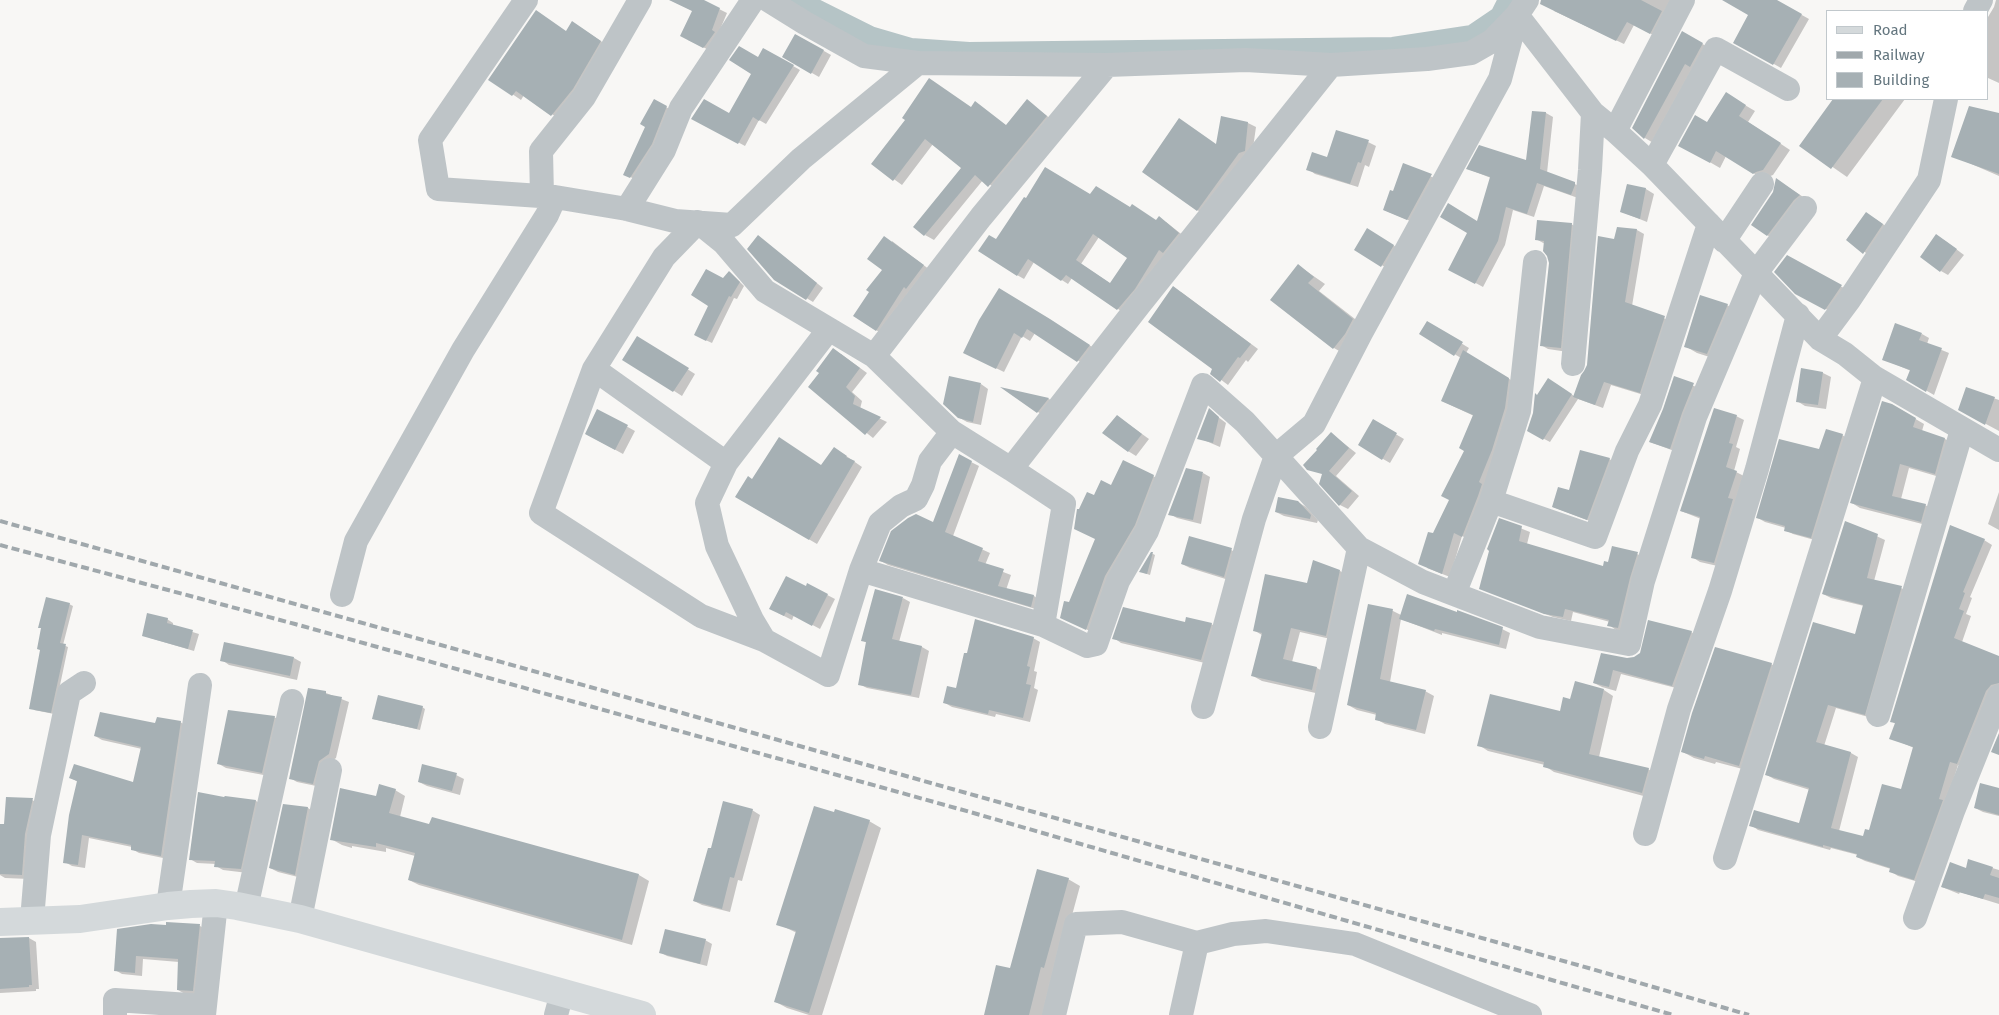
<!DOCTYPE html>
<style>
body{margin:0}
#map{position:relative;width:1999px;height:1015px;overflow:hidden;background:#f8f7f5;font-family:"Fira Sans",sans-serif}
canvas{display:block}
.legend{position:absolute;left:1826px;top:10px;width:162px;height:90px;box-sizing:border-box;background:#fff;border:1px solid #c1c8cc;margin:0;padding:6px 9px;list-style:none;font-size:15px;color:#64767f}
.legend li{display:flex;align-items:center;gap:10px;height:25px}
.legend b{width:25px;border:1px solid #c1c8cc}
</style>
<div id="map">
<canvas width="1999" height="1015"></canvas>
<ul class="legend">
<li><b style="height:6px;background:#d4d9db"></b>Road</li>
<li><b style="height:6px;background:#a0a8ac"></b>Railway</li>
<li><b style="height:14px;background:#a6b0b4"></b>Building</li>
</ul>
</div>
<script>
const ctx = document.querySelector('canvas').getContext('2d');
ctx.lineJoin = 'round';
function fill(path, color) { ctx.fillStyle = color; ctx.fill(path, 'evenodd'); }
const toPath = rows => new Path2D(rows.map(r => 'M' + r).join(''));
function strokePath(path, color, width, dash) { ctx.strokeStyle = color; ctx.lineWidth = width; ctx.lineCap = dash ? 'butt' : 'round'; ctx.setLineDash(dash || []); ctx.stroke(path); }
fill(toPath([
 [670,0,701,0,727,13,711,51,688,40,693,11],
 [1550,0,1677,0,1657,37,1634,25,1624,44,1554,11],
 [1724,0,1775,0,1809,19,1781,68,1735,42,1750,14],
 [1996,0,1999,0,1999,83,1988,78,1988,17,1994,7],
 [580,27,608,46,559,119,524,95,521,100,490,79,566,32],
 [1683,33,1713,50,1655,144,1645,138,1634,128],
 [796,35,831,55,819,77,784,57],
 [764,49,800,70,766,124,759,120,745,146,693,118,729,115,753,73],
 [1726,94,1755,111,1748,122,1790,150,1773,175,1763,179,1726,156,1720,168,1680,145,1708,124],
 [1835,99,1905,99,1847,177,1801,145],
 [654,100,671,110,636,180,625,174,647,126],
 [1027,101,1055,122,998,190,983,180,934,240,925,235,963,168,933,144,902,185,873,164,971,108,1007,126],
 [1533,112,1546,113,1553,117,1547,173,1582,187,1578,198,1544,186,1534,217,1513,210,1505,245,1483,287,1450,269,1478,222,1491,178,1468,169,1527,162],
 [1999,113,1999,176,1953,156],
 [1222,118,1248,123,1256,127,1252,155,1205,214,1197,210,1217,145],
 [1368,142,1376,146,1369,167,1365,165,1358,187,1315,174,1308,169],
 [1404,165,1439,180,1415,223,1384,210,1394,193],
 [1777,180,1811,202,1779,242,1767,235],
 [1627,185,1646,189,1654,194,1647,222,1622,212],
 [1090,196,1130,208,1157,221,1166,222,1185,237,1124,313,1072,278,1068,284,1034,262,1024,279,1017,275,997,241],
 [1099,237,1129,258,1111,284,1081,264],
 [1874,218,1890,229,1872,257,1847,240],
 [1571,224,1578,228,1568,352,1548,349,1541,345,1550,263,1545,244,1536,239],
 [1618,228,1637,230,1644,234,1632,306,1671,321,1647,396,1611,385,1603,408,1578,399,1550,442,1529,431,1538,396,1555,383,1574,396,1586,372],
 [1368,230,1401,250,1390,270,1356,250],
 [758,236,823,288,813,302,775,279],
 [1944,240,1964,255,1948,275,1941,271],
 [892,241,930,270,883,334,876,330,884,270],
 [1787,257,1853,293,1837,315,1809,300],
 [1299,266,1325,284,1319,291,1364,326,1346,355,1334,348,1272,300],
 [730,272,744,286,737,299,734,298,712,343,701,338,724,280],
 [1181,292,1258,349,1248,362,1246,360,1228,385,1212,373,1213,369],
 [1007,294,1097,350,1085,365,1035,333,1030,341,1022,336,1004,372,973,357],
 [1727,305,1739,312,1719,360,1697,353,1685,346],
 [1428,323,1469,348,1466,353,1516,383,1470,540,1462,536,1450,577,1427,568,1434,535,1451,500,1474,416,1442,401,1461,358,1421,334],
 [1922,334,1929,338,1927,344,1949,353,1934,395,1908,380,1911,371,1883,359],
 [645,342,695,374,682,396,624,359],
 [841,354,867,373,852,392,862,401,860,409,887,422,873,438,809,387],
 [1802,370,1823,373,1831,377,1826,409,1805,406,1797,401],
 [1675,378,1701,389,1677,452,1650,442,1664,410],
 [981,384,988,389,981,425,967,422,958,417],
 [1967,389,1999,400,1999,431,1960,410],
 [1005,390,1049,399,1052,401,1041,414],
 [1892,405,1924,424,1922,431,1945,439,1954,444,1943,478,1909,468,1901,499,1925,505,1934,510,1930,526,1860,508,1852,503],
 [597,410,635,431,623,454,586,434],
 [1209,410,1226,423,1220,447,1199,438],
 [1117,416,1149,439,1136,456,1128,451],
 [1736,416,1744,420,1736,447,1740,449,1734,471,1744,476,1722,567,1700,562,1692,557,1701,519,1681,511],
 [1373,421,1404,439,1390,463,1359,445],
 [1332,434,1356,453,1336,476,1359,496,1348,509,1340,505,1321,483,1328,475],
 [1842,435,1850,440,1818,541,1793,534,1785,530,1786,528,1765,522,1758,518,1820,450],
 [842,453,862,467,817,544,736,497,752,480,822,467],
 [1609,459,1617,463,1595,523,1553,507],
 [971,462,979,466,953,536,990,553,985,565,1011,575,1006,590,1034,596,1041,601,1039,610,888,565,881,561,933,523],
 [1203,473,1210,477,1201,524,1177,518,1170,514],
 [1153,476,1160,480,1094,633,1069,621,1070,604,1096,539,1112,487],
 [1999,492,1999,530,1988,524],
 [1298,502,1306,507,1318,520,1317,523,1284,516,1276,512],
 [1500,520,1530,532,1527,544,1604,568,1609,564,1637,554,1645,558,1626,631,1616,630,1609,625,1610,622,1573,612,1571,621,1553,617,1480,588],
 [1846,522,1885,540,1874,581,1901,588,1909,592,1872,718,1836,708,1824,746,1851,753,1858,757,1839,831,1863,838,1902,791,1914,748,1891,738,1896,724,1891,721,1984,540,1992,545,1970,597,1972,598,1966,614,1971,616,1962,642,1999,657,1999,689,1965,768,1958,765,1922,883,1898,876,1890,871,1891,869,1865,861,1857,857,1858,855,1831,848,1830,850,1758,830,1751,825,1800,825,1810,790,1774,779,1767,775,1856,636,1864,606,1831,598,1823,594],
 [1231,550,1239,554,1232,581,1190,568,1182,564],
 [1151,553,1155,555,1150,575,1144,573],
 [1340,571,1349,576,1335,640,1300,632,1292,662,1317,668,1326,673,1320,694,1262,681,1253,676,1262,635,1255,631,1308,585],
 [808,585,835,599,820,629,794,615,792,620,778,613],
 [903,598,910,602,899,642,922,647,929,651,919,698,867,688,859,684,867,643,862,640],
 [69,604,73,606,63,645,68,647,54,714,34,710],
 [1369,606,1393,611,1401,615,1502,629,1510,633,1506,649,1442,633,1442,635,1401,619,1390,682,1425,691,1434,696,1425,734,1385,724,1376,719,1377,715,1357,710,1348,705],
 [167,619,173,623,173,626,199,634,194,651,150,638,144,635],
 [1186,623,1211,624,1219,628,1209,664,1121,643,1114,638],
 [1691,632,1699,637,1680,689,1621,674,1616,691,1602,687,1594,683,1627,659,1634,658],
 [1033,638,1040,642,1034,671,1037,672,1034,688,1038,690,1030,722,996,714,995,717,952,707,945,703,957,689],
 [294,658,301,662,297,680,229,665,222,660],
 [1771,664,1782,670,1750,771,1716,762,1715,764,1694,758,1683,752],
 [1604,690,1613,696,1599,757,1648,769,1657,775,1651,798,1554,772,1545,766,1545,765,1488,751,1479,745,1560,712,1571,701],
 [326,693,349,702,336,758,326,765,321,787,297,782,290,778],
 [422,707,425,709,420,730,373,719],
 [274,717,281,721,269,776,226,768,219,764],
 [180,722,187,726,168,859,139,853,132,849,132,847,89,838,85,868,72,866,65,862,78,782,71,778,134,783,142,749,102,740,95,736],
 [456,775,464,779,460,795,427,786,419,782],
 [1999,789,1999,816,1983,812,1975,808],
 [395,790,405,796,400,817,430,826,432,818,639,875,649,881,632,945,419,885,409,880,415,856,386,848,386,852,352,846,352,848,342,845,331,839,377,797],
 [225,799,256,801,263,805,248,873,223,870,216,866,216,864,197,863,190,859],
 [32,800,40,804,29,879,5,878,0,875,0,825,5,825],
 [284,805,308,808,316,813,302,878,278,872,270,868],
 [752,810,760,815,742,881,738,880,730,912,702,905,694,901],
 [869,821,881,828,822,1015,809,1015,787,1008,776,1002,797,933,778,924],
 [1969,861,1999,870,1999,904,1960,892,1959,894,1942,887,1967,869],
 [1068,879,1080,886,1056,974,1043,1015,985,1015],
 [200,926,207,930,200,995,185,994,178,990,179,962,143,959,142,976,122,974,115,970,118,930],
 [0,938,29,938,36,942,39,989,36,989,36,991,0,993],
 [705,940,712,944,707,966,667,956,660,952]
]), '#0003');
strokePath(toPath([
 [798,0,870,36,911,48,969,52,1393,47,1472,35,1500,16,1508,0]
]), '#b5c4c6', 20);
fill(toPath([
 [669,0,704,0,720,8,712,30,715,32,705,46,703,48,680,36,692,11],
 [1541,0,1641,0,1662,11,1650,34,1627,22,1616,41,1540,4],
 [1722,0,1777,0,1802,14,1773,65,1733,43,1748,15],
 [536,10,566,31,572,21,601,41,573,89,551,116,516,91,512,96,488,80],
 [1682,31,1703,43,1690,67,1685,64,1644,139,1632,128],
 [795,34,824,50,811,74,782,57],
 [739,46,758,57,763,48,794,65,759,121,753,117,738,144,691,119,704,99,729,113,751,74,729,60],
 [929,78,971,107,975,101,1006,125,1027,99,1047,116,988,187,975,175,924,236,913,227,961,168,925,139,893,181,871,164,905,120,902,118],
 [1726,92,1746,105,1739,116,1781,143,1763,170,1756,172,1753,174,1716,151,1710,163,1678,146,1695,115,1707,122],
 [654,99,667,106,652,144,630,178,623,175,645,127,640,124],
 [1833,99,1883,99,1831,169,1799,146],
 [1969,106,1999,113,1999,174,1951,157],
 [1532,111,1546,112,1540,169,1575,182,1575,185,1571,195,1537,183,1527,214,1506,207,1498,241,1475,284,1448,270,1467,233,1440,217,1448,203,1477,221,1490,177,1466,169,1479,145,1526,160],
 [1221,116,1248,122,1245,151,1239,153,1197,211,1142,172,1179,118,1216,144],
 [1336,130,1369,140,1361,163,1358,162,1350,184,1306,170,1312,152,1327,157],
 [1403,163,1432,174,1407,220,1383,210,1390,190,1393,191],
 [1045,167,1090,194,1096,186,1130,207,1132,204,1156,220,1159,216,1179,233,1163,253,1159,250,1135,289,1117,310,1066,275,1061,281,1028,259,1017,276,978,251,989,235,996,239,1024,197,1026,198],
 [1093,234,1127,258,1110,283,1076,260],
 [1776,178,1800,195,1794,200,1767,236,1751,225,1773,192],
 [1627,184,1646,188,1640,219,1620,212],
 [1866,212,1883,224,1863,254,1846,240],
 [1537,220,1572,223,1561,348,1540,346,1549,263,1547,256,1543,251,1544,241,1535,240],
 [1617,227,1637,229,1625,302,1665,316,1640,393,1604,382,1595,405,1573,397,1581,375,1584,371,1587,365,1598,236,1614,239],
 [1367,228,1394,245,1381,267,1354,250],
 [1936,234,1957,249,1940,272,1920,257],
 [758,235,817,283,806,300,774,280,747,249],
 [884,236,924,265,906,289,904,287,876,331,853,316,869,292,866,290,882,270,867,259],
 [1787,255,1842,285,1825,310,1795,294,1774,272],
 [1298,264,1314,277,1308,283,1353,319,1345,334,1333,349,1270,300],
 [706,269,723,278,729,271,740,282,731,297,729,296,706,341,694,335,708,306,691,295],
 [1173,286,1251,344,1240,358,1238,357,1220,382,1210,374,1212,369,1148,322],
 [999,288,1050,319,1090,345,1077,362,1027,329,1022,338,1014,333,996,369,963,353,979,320],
 [1700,295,1728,304,1707,354,1684,347],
 [1427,321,1463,342,1454,356,1419,334],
 [1895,323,1922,333,1919,340,1942,348,1926,392,1906,380,1910,370,1882,360],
 [637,336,689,368,673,392,622,360],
 [833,348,860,368,846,387,855,396,853,404,881,417,865,435,808,387,819,373,816,371],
 [1463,350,1509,378,1505,408,1492,450,1479,482,1482,484,1478,496,1462,537,1454,533,1442,574,1418,564,1428,532,1433,533,1449,500,1441,496,1464,451,1459,448,1473,415,1441,401],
 [1801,368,1823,372,1818,405,1796,402],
 [949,376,981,383,973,422,958,418,943,404],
 [1674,376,1694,383,1682,413,1670,449,1649,442,1663,409],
 [1548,378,1572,394,1543,440,1527,431,1533,413,1535,393,1537,395],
 [1000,387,1049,398,1037,413],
 [1966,387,1995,397,1985,425,1958,410],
 [1882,401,1892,404,1916,418,1913,427,1945,438,1935,474,1900,464,1892,496,1926,504,1921,522,1850,503],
 [1209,408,1219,417,1213,443,1197,439],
 [1714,408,1737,415,1729,443,1733,444,1726,467,1737,471,1728,498,1733,499,1714,563,1691,558,1700,517,1680,511],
 [597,409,628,425,615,450,585,434],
 [1117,415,1142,434,1128,452,1102,433],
 [1373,419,1397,433,1382,460,1358,445],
 [1826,429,1843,434,1811,538,1784,531,1785,526,1756,518,1779,439,1819,449],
 [1331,432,1349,448,1329,471,1352,491,1339,506,1319,484,1322,474,1307,470,1303,465,1317,450,1316,449],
 [779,437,821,465,834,447,847,456,846,457,855,461,809,540,735,497,748,476,752,479],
 [1580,450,1610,458,1587,520,1552,507,1558,487,1569,490],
 [959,454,972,461,945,532,983,548,978,561,1004,569,998,586,1034,595,1031,607,879,561,891,531,908,518,916,514,933,522],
 [1123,460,1154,475,1135,525,1105,576,1086,630,1060,618,1064,601,1069,602,1095,539,1074,529,1077,509,1079,509,1087,492,1094,495,1101,480,1111,485],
 [1186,468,1203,472,1193,520,1168,515],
 [1278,497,1298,501,1311,515,1310,519,1275,512],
 [1499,518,1522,526,1519,541,1603,566,1604,561,1608,562,1612,546,1638,552,1630,578,1618,628,1607,626,1609,620,1565,609,1563,617,1544,614,1479,589,1489,551,1487,549],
 [1845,521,1878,534,1867,578,1902,586,1865,715,1828,705,1816,742,1851,752,1831,828,1863,836,1865,829,1869,830,1882,784,1901,789,1913,747,1889,739,1895,723,1890,722,1950,525,1985,539,1963,592,1965,593,1959,609,1964,611,1954,638,1999,656,1999,683,1991,685,1986,691,1957,764,1950,762,1939,799,1943,800,1914,880,1889,872,1890,868,1856,857,1857,854,1823,845,1823,847,1749,826,1754,810,1799,823,1809,788,1765,775,1813,622,1855,634,1863,605,1822,594],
 [1189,536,1232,548,1224,577,1181,564],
 [1151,552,1153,552,1147,574,1139,572],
 [1313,560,1340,570,1326,636,1291,628,1283,659,1317,667,1312,690,1251,676,1262,633,1253,631,1265,574,1307,583],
 [786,576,806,586,807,583,828,594,812,626,786,612,784,616,769,609],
 [875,589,903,597,892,639,922,646,911,695,858,685,866,642,861,641],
 [1407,594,1457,612,1457,610,1503,627,1499,645,1435,629,1434,631,1399,619],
 [46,597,70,603,60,643,66,644,51,713,29,709,40,650,37,649,41,628,38,628],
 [1368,604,1393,609,1380,679,1426,690,1416,730,1375,720,1376,713,1347,705],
 [1123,607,1185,622,1186,617,1212,623,1201,660,1112,639],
 [147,613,168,618,167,623,193,630,188,649,142,636],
 [975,619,1034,637,1027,666,1030,667,1026,684,1031,685,1023,718,989,710,988,714,943,703,947,686,956,688,964,653,967,653],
 [1648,620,1692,631,1672,686,1613,670,1609,687,1593,683,1601,653,1627,658,1634,657,1640,653],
 [224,642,294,657,290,676,220,661],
 [1715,647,1772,663,1739,766,1705,756,1704,759,1681,752,1692,713],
 [1575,681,1604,689,1589,754,1649,768,1642,793,1543,767,1544,762,1477,746,1490,694,1560,711,1563,697,1570,699],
 [308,688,326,691,326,694,342,697,329,754,319,761,313,784,289,779],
 [378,695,423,706,417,729,372,719],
 [228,710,275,716,262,773,217,764],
 [100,712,155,723,157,717,181,721,161,856,131,850,131,845,82,835,78,865,63,863,69,815,77,781,69,778,74,764,133,782,141,747,94,736],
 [1999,733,1999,755,1991,752],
 [422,764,457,773,452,791,418,782],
 [1980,783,1999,788,1999,815,1974,808],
 [379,784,396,789,389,813,429,824,432,817,639,874,622,940,408,880,415,853,376,843,376,847,330,840,340,788,376,796],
 [198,792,224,797,225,796,256,800,241,869,214,867,215,861,189,860],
 [6,797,33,798,25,834,22,875,0,874,0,824,4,824],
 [723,801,753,809,734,878,730,877,722,909,693,901,708,848,711,848],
 [283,804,308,807,295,875,269,868],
 [814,806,834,812,835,809,870,820,809,1013,774,1002,796,931,776,925],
 [1968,859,1993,867,1990,875,1999,878,1999,898,1985,894,1983,899,1941,887,1950,862,1966,868],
 [1037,869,1069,878,1044,968,1041,967,1029,1015,984,1015,996,965,1010,968],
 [166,922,200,924,193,991,177,990,178,959,136,956,135,973,114,971,117,929,151,924,166,925],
 [665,929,706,939,700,964,659,953],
 [29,937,32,985,29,985,29,987,0,989,0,938]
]), '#a6b0b4');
strokePath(toPath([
 [526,0,430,140,438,189,555,197],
 [768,0,805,23,864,56,918,63],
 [1975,11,1981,0],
 [1615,131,1683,0],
 [1652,165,1716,49,1788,89],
 [542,196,541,151,584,97,640,0],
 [627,209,664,150,681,108,753,0],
 [1724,241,1762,184],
 [1820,339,1849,300,1929,180,1946,99],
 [874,356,765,291,724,243,698,222,664,257,594,369,541,513,701,616,764,640,828,675,861,570,1043,625],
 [1573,364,1590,170,1593,113],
 [594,369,726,463],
 [1011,469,952,432,874,356,981,217,1107,65],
 [1491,501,1595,537,1627,451,1650,405,1709,224],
 [1359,548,1423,582,1454,594,1491,501,1519,411,1535,262],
 [861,570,880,523,901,506,916,499,923,485,930,461,952,432],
 [1454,594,1540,627,1629,644,1643,581,1695,417,1756,273,1805,208],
 [342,595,356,541,463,350,547,215,555,197,627,209,675,221,732,225,801,159,918,63,1107,65,1246,60,1331,65,1427,59,1471,53,1492,41,1517,15,1527,0],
 [764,640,752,620,717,546,707,503,726,463,829,329],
 [1203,707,1254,519,1276,456,1314,424,1361,333,1500,79,1517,15,1593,113,1615,131,1652,165,1820,339,1845,354,1875,378,1999,450],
 [1878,715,1962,430],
 [1320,727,1359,548,1276,456,1245,422,1203,385,1147,531,1118,581,1096,644,1087,646,1043,625,1064,504,1011,469,1139,305,1331,65],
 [1645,834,1679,709,1720,591,1757,469,1798,315],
 [1725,858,1875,378],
 [168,906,200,685],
 [246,908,292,701],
 [1915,918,1953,811,1999,696],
 [300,919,330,770],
 [32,920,39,835,69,693,84,683],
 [115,1015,115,1000,204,1006],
 [204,1015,216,903],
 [556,1015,562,993],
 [1054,1015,1076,924,1122,922,1197,943],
 [1181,1015,1197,943,1233,934,1266,931,1355,944,1530,1015]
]), '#bec4c7', 24);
strokePath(toPath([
 [0,922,80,919,168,906,191,904,216,903,237,906,300,919,642,1015]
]), '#d4d9db', 28);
strokePath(toPath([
 [0,521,1592,969,1749,1015],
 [0,545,295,624,970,812,1673,1015]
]), '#a0a8ac', 4, [8, 4]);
</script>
